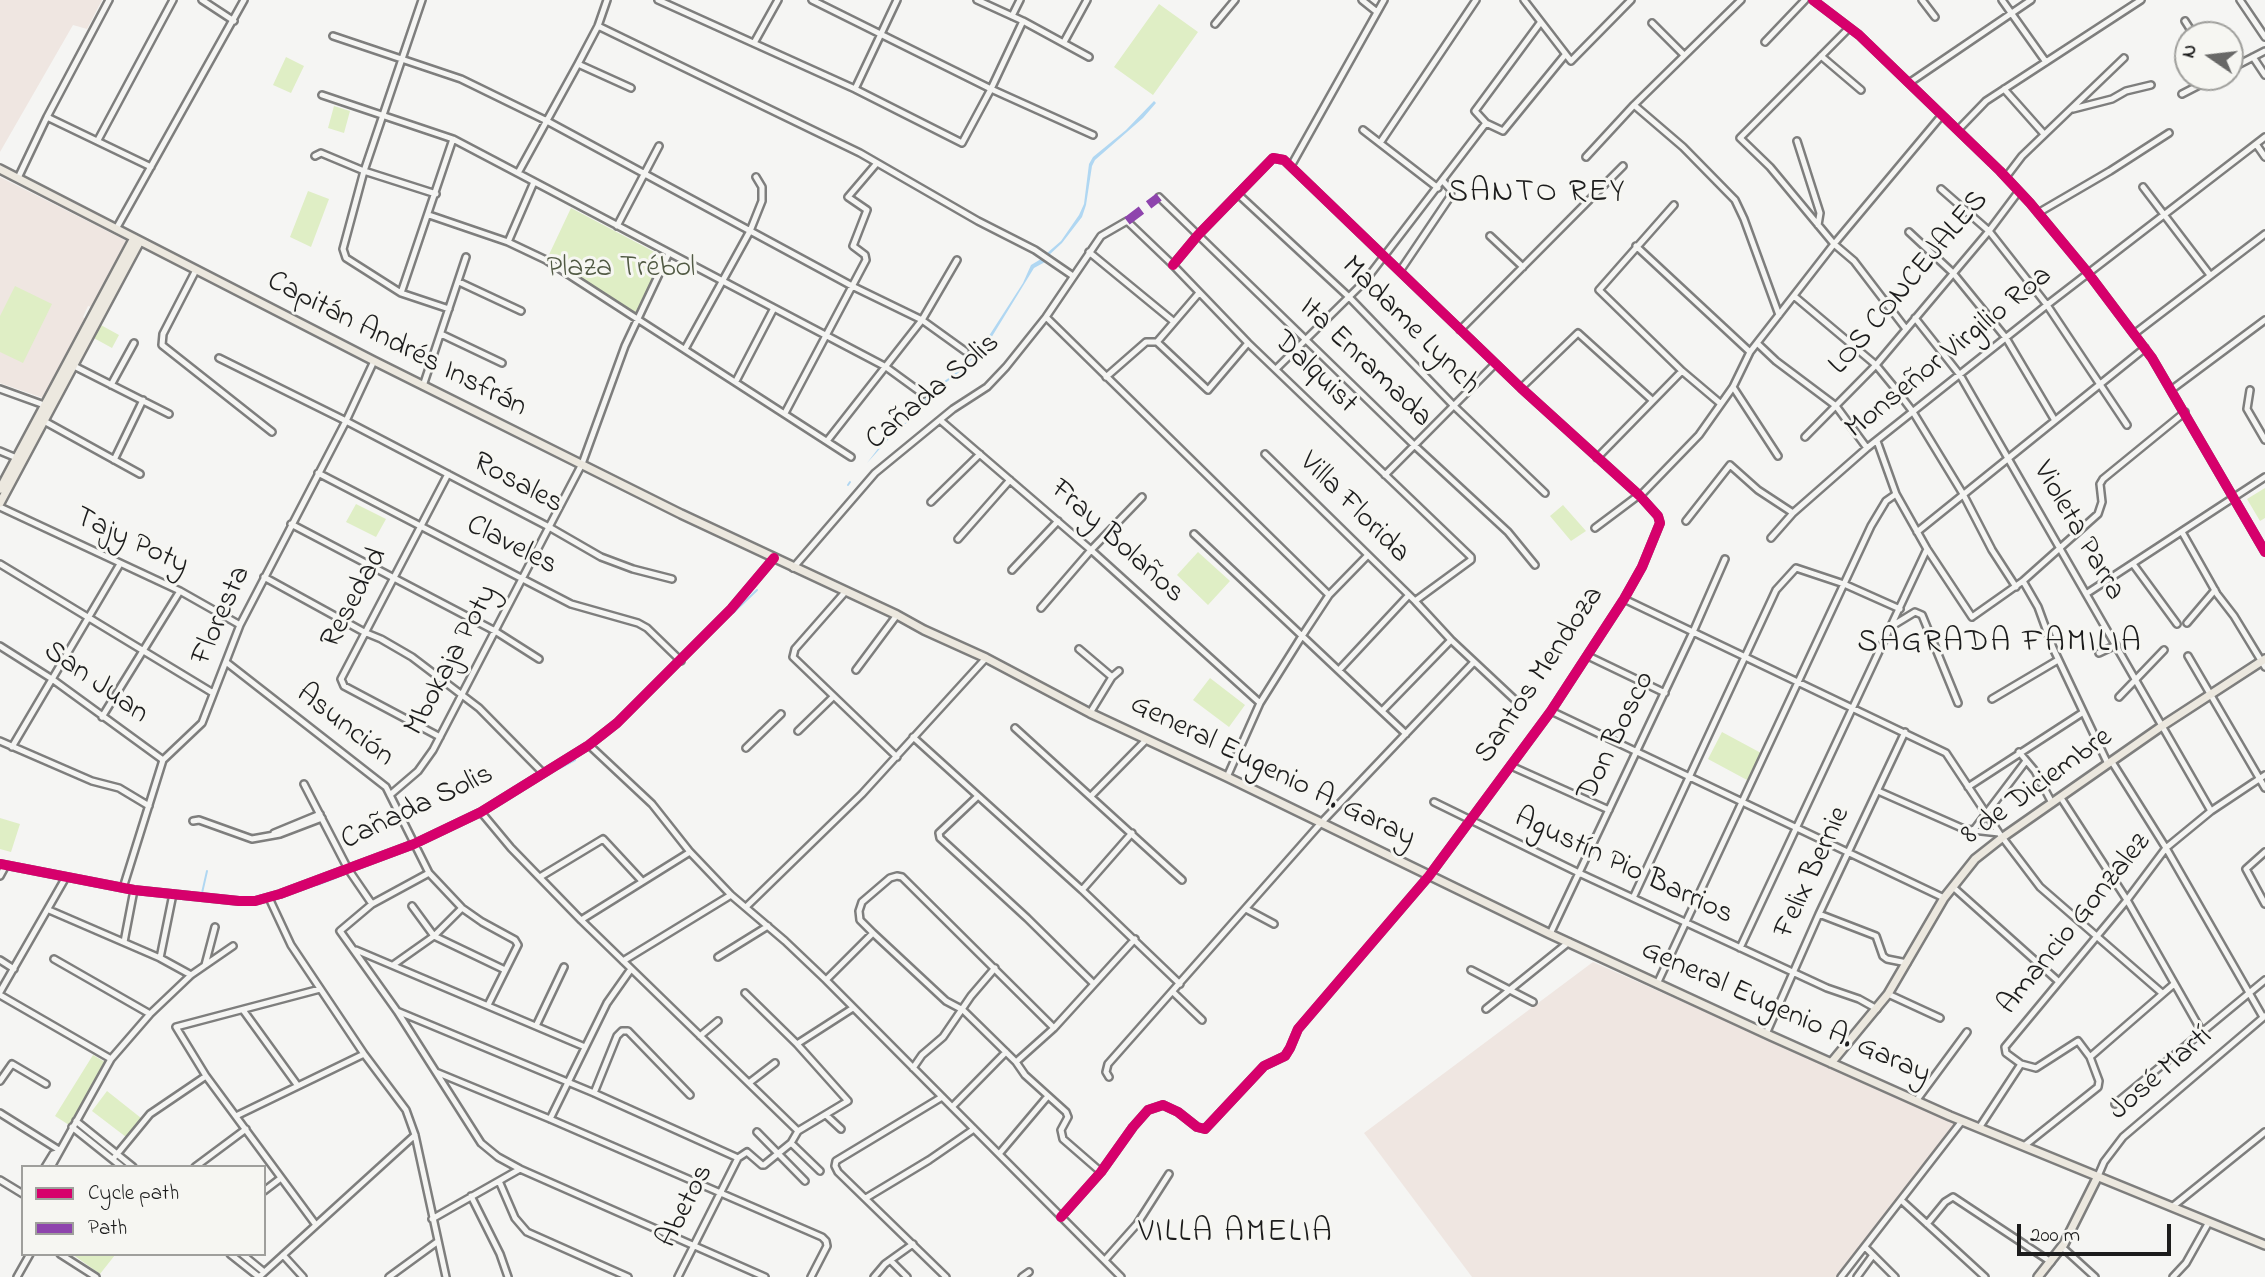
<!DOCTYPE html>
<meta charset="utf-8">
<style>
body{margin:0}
#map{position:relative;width:2265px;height:1277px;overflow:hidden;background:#f5f5f3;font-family:"Indie Flower",sans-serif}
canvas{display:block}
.legend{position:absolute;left:21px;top:1165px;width:245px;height:91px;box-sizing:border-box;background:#f6f6f2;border:2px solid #9f9f9c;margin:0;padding:9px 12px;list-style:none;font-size:21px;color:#1c1c1c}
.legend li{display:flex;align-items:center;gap:14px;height:35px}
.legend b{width:35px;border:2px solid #9f9f9c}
.north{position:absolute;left:2174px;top:21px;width:70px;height:70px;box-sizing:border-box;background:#f6f6f2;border:2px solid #9f9f9c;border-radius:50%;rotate:284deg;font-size:19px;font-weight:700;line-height:28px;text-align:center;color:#1c1c1c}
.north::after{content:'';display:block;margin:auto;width:24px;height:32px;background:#686867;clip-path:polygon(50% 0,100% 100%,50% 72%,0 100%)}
.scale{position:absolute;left:2017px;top:1224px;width:154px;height:32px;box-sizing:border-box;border:4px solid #1c1c1c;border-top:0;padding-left:9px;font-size:21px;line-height:24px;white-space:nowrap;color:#1c1c1c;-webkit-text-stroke:5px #f6f6f2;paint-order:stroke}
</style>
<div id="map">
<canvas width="2265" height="1277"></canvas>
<ul class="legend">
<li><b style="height:9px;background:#d6006c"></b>Cycle path</li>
<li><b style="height:9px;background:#8e44ad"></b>Path</li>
</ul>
<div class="north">N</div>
<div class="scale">200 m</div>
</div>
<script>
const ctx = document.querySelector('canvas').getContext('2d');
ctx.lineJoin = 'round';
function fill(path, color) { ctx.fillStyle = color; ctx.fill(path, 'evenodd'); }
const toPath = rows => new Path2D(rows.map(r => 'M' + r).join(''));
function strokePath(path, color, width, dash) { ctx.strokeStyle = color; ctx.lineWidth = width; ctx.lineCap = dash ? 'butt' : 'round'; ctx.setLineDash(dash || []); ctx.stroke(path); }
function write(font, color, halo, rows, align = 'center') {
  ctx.font = font + ' "Indie Flower",sans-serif'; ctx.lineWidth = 6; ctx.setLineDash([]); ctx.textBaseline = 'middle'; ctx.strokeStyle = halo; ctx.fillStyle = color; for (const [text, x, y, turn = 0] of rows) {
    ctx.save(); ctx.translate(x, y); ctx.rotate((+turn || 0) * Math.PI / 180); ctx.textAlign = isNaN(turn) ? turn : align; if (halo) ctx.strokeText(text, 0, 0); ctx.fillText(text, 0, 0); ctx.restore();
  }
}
fill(toPath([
 [0,0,102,0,87,29,73,25,0,152],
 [0,177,127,241,92,307,88,306,83,317,85,319,43,398,0,383],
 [1593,962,1955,1123,1838,1277,1472,1277,1364,1133]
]), '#efe6e1');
fill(toPath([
 [1159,4,1198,32,1153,95,1114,67],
 [286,57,304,66,291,93,273,85],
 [334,106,350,111,344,133,328,128],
 [308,191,329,199,311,247,290,237],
 [571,208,664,257,634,315,546,261],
 [15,286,52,304,23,363,0,352,0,316],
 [99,324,119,335,112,348,92,337],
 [2265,488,2265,518,2260,521,2247,499],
 [356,504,386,519,376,537,346,522],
 [1563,505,1586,531,1571,541,1550,516],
 [1198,552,1230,581,1208,605,1177,575],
 [1210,678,1245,705,1229,727,1193,700],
 [1722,732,1761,753,1747,780,1708,759],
 [0,818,20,824,11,852,0,849],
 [93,1055,105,1062,69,1125,55,1116],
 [107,1091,141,1118,126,1137,92,1111],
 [72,1254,114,1254,115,1255,100,1274]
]), '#dfeec5');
fill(toPath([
 [1154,101,1156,103,1143,118,1095,160,1092,166,1086,205,1082,217,1062,243,1048,256,1046,254,1061,241,1079,215,1084,204,1089,164,1093,157,1126,130],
 [1041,259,1045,262,1034,268,988,343,956,375,932,393,909,421,895,432,867,463,887,437,908,421,931,391,954,374,985,342,1023,283,1031,265]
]), '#b0d7f2');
strokePath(toPath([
 [848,485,850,482],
 [733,613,757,590],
 [558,769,575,760],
 [317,885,338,877],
 [202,893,207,871]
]), '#b0d7f2', 2);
const minor = toPath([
 [202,0,234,21],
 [422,0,364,171,343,249,346,258,401,293,449,309],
 [658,0,855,89,962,143,991,89,1023,21],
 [812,0,991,89,1093,135],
 [977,0,1023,21,1089,57],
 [1362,0,1377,12],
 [1524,0,1571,61,1631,0],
 [1813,0,1859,35,2000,171,2030,203,2088,273,2152,358,2265,552],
 [1922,0,1935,17],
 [2002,0,2046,62],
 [2240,0,2265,37],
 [1012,16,1020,0],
 [2185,21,2194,35],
 [1540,23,1475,111,1486,123,1503,131,1565,55],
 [1652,23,1684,55],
 [1215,24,1235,0],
 [598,26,860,153,978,221,1035,250,1073,276],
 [1849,28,1740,138,1770,167,1834,244,1854,261,1906,329],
 [333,36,461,79,547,121,852,286,922,320,965,351],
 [1064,42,1087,0],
 [1765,42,1805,0],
 [754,43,778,0],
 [1821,56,1861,90],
 [2253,57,2265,75],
 [578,64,631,88],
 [2230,69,2265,51],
 [1909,83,2031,0],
 [855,89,897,0],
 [2004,89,2044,134],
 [2182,94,2215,77],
 [322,95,453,139,886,367,923,394],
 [1634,105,1683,147,1735,200,1744,219,1779,315],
 [2073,109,2112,99,2126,91,2151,85],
 [47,117,151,167],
 [1363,130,1438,188],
 [1958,130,1986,101,2141,0],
 [98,140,173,0],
 [1797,141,1820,213,1818,225],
 [1380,143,1476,0],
 [2256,144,2265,157],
 [315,156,321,153,364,171,436,194],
 [1586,157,1634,105,1741,0],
 [1291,166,1384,0],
 [518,173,578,64,598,26,607,0],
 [2006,177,2022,156,2124,58],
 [18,178,47,117,109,0],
 [2143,187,2210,275],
 [1941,189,1989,231,2047,305,2127,425],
 [1239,195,1349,297,1453,405,1545,493],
 [1159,197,1414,445,1508,532,1535,565],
 [1674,205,1599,290,1682,371,1721,404],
 [2038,213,2110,171,2169,133],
 [429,215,508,242,546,260,851,457],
 [617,226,659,146],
 [116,229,244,0],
 [1909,232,1953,273,2006,338,2054,419],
 [1490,236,1523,267],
 [508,242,534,182],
 [1636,246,1750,352],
 [1089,252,1173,321],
 [196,270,163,334,162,345,272,432],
 [1400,271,1450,197,1451,190,1443,181],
 [459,282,521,311],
 [401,293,453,139],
 [1794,296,1876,365,1894,387,1913,412,1963,494,1992,550,2016,587],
 [1046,317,1329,595],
 [1915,318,1960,375,2211,811],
 [1460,330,1623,166],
 [441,334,502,363],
 [2134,334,2265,234],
 [1157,342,1199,293],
 [1757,343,1776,361,1836,406,1867,448],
 [685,349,750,231,762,201,762,187,756,177],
 [219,358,346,421,549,527,601,557,633,569,672,579],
 [72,365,169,414],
 [1276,369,1365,281,1486,123],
 [1106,377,1146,342,1157,342,1208,390,1248,343],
 [736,381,774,308],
 [111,385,134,343],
 [423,386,466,257],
 [1733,387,1778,456],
 [1521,388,1578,333,1652,400],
 [0,389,47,406],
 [2171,390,2265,320],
 [2250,390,2247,409,2265,440],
 [785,413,866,260,865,255,853,246,867,210,848,197,877,163],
 [940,420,1091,550,1260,703],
 [44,421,140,474],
 [1805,437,1876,365,1989,231,2019,191],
 [827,441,922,320,957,260],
 [1877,441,1896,494,1927,549,1972,617,2023,581,2098,514,2102,502,2100,484,2103,479,2185,412],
 [0,451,19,459],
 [1265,454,1415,601,1451,640,1514,699],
 [1597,458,1682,371],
 [114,460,143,400],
 [318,473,571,604,638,623,647,628,681,661],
 [1385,475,1495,364],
 [1640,496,1699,435,1733,387,1750,352,1834,244,1942,115],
 [931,502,980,454],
 [0,507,180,591,240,625],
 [1686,521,1730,465,1758,490,1793,513],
 [291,524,495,631,539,659],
 [1595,528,1639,495],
 [1917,532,2145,348],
 [2182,532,2217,594,2234,616,2265,667],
 [1194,534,1406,734],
 [1771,538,1793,513,1867,448,2047,305,2265,137],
 [958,539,1010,480],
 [0,564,213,693],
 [2133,564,2177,624],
 [793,568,875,473,953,409,987,387,1006,367,1046,317,1101,236,1127,221,1173,265,1248,343,1471,557,1471,560,1415,601],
 [1012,570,1058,521],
 [264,577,364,632,381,639,412,657,479,708,543,773],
 [2023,581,2038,607,2053,648,2108,764],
 [846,591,795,649,793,657,897,757],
 [2086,594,2265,477],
 [1624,599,1946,753,1999,833],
 [1041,608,1091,550,1142,497],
 [2187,623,2215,590],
 [1892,626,1915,612,1922,615,1958,703],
 [0,646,52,679,163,760],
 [1079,649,1112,677],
 [2099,653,2116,645],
 [1588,656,1665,693],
 [2188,656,2265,788],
 [226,662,386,787,429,873,462,908,482,922,515,940,518,945,488,1005],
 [856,670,897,615],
 [1339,670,1408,596],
 [2119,697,2164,650],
 [1992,699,2058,660],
 [1382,711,1451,640],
 [1551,711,1944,898],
 [1090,713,1112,677,1119,671],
 [102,717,180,591],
 [1015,728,1182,880],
 [798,731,833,697],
 [440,737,344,686,341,679,448,474],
 [913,737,1082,890,1180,984],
 [0,741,92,781,119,788,149,806],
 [589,745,652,804,690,852,731,895,785,941,826,980,1121,1277],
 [12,747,120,564],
 [746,748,781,714],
 [2019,752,2035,771,2052,803],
 [2112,762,2166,848,2263,1017],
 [1511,766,1609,810],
 [1227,777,1260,703,1302,636,1329,595,1368,555],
 [304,784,348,869,372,904],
 [1968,787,2082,713],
 [1878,791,1964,829,1999,833,2040,887,2162,993],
 [390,795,418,771,433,750,549,527,582,464,625,346,668,255],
 [1091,796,1146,740],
 [977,797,939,833,940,838,1027,918,1094,984],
 [2061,798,2127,900,2202,1032],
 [1434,802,1579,873,1827,988,1859,999,1877,1009],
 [481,812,511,848,581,920,798,1131],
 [193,821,199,820,252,839,280,834,322,818],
 [1973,831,2026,761],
 [274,833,320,814],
 [2265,852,2246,869,2265,904],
 [0,864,134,890,239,901,255,901,280,894,414,844,481,812,589,745,617,723,731,609,774,558],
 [429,873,372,904,340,931,397,1011,481,1143,498,1157,520,1169,765,1277],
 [0,876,6,865],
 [540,877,603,839,642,881],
 [1953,887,2058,981],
 [123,888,163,760,202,723,240,625,346,421,374,361],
 [1082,890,1132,833],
 [269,898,291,945,364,1054,406,1110,415,1135,446,1277],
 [1633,898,1776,590,1796,568,1844,584,1900,609],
 [412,906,434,936,505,970],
 [746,907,862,794,986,658],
 [1246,909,1274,924],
 [49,910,160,958,191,975],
 [1819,914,1876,936,1883,956,1887,959,1907,963],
 [581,920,690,852],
 [1550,934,1693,632,1725,559],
 [124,942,134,890],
 [1740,948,1927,549],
 [356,950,585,1047],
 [718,957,768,926],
 [160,958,173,894],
 [54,959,150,1014],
 [0,960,14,969],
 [623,961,731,895],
 [205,965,215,927],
 [393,965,434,936,462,908],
 [1471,970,1533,1002],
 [826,980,873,933],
 [1657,984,1871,526,1886,501,1896,494],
 [0,992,66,877],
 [1173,992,1202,1020],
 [1888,994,1940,1018],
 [0,995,111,1059],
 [1486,1009,1569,942],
 [243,1010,298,1086],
 [397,1011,594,1093,738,1158],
 [536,1026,564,967],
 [1054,1028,902,877,897,876,890,878,862,902,859,911,860,920,873,933,946,1001,963,1010,1016,1062,1025,1075,1066,1112,1068,1117,1061,1130,1063,1139,1101,1172],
 [1766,1034,1819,914,1905,732],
 [700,1036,718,1021],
 [797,1044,853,1008],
 [2090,1057,2174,984],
 [1016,1062,1054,1028,1135,939],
 [913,1068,922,1055,943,1037,971,996,995,968],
 [436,1072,550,1119,822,1237,826,1241,827,1246,811,1277],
 [1109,1077,1106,1072,1108,1064,1321,823,1474,662],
 [0,1081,12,1064,46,1084],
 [749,1083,775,1063],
 [594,1093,617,1036,622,1031,628,1031,690,1095],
 [942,1097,836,1161,835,1166,838,1172,946,1277],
 [1916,1101,1967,1032],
 [2115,1104,2265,980],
 [952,1107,1006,1052],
 [0,1113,59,1150],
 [826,1115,841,1129],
 [236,1116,364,1054],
 [550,1119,607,1003,631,969],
 [76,1121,133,1167],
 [72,1127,122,1167],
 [1979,1128,2021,1064],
 [757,1132,805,1181],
 [791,1143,820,1171],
 [2024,1146,2098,1087,2099,1081,2090,1057,2078,1041,2036,1068,2021,1064,2006,1053,2005,1047,2127,900,2166,848,2211,811,2265,775],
 [999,1154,1048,1096],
 [113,1159,150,1114,206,1076],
 [45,1167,53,1154,57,1153],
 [51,1167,111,1059,150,1014,191,975,233,946],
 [195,1167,246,1129],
 [2098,1176,2104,1162,2123,1137,2265,1016],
 [0,1180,23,1194],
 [499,1181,515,1218,527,1232,628,1277],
 [264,1191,281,1178],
 [471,1196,500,1254,508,1277],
 [866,1198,929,1160,974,1129],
 [1901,1200,1985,1277],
 [2172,1207,2265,1132],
 [1061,1217,1101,1172,1133,1127,1148,1110,1163,1105,1178,1112,1197,1127,1205,1129,1264,1066,1285,1056,1290,1048,1298,1029,1429,876,1551,711,1624,599,1642,567,1660,523,1658,516,1640,496,1521,388,1284,160,1273,158,1198,235,1173,265],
 [432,1219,520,1169],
 [1927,1224,1945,1202,1953,1197,2051,1262],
 [316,1225,206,1076,176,1027,320,989],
 [1865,1247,1895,1277],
 [2062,1247,2095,1277],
 [60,1254,96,1277],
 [230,1254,259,1277],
 [242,1254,264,1272],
 [283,1255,303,1277],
 [1105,1260,1137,1224,1169,1174],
 [891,1261,907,1277],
 [17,1277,30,1254],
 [259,1277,415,1135],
 [389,1277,437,1242],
 [678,1277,738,1158,747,1152,762,1165,764,1165,791,1143,798,1131,848,1101,797,1044,745,993],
 [874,1277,885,1264,913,1244],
 [1022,1277,1029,1272],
 [1841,1277,1962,1121],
 [1857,1277,1873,1255],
 [2173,1277,2186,1263,2209,1222]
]);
const major = toPath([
 [0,169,374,361,681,514,897,615,924,630,986,658,1090,713,1227,777,1550,934,1771,1036,1950,1116,2265,1245],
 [0,489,134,238],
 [0,503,140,241],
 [1831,1063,1888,994,1944,898,1975,859,2003,837,2162,726,2265,659],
 [2038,1277,2064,1244,2098,1176]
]);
strokePath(minor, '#7e7e7d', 10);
strokePath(major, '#7e7e7d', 12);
strokePath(minor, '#f5f5f3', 5);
strokePath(major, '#ece8df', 7);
strokePath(toPath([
 [1127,221,1159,197]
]), '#8e44ad', 9, [18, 9]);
strokePath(toPath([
 [1813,0,1859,35,2000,171,2030,203,2088,273,2152,358,2265,552],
 [0,864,134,890,239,901,255,901,280,894,414,844,481,812,589,745,617,723,731,609,774,558],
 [1061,1217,1101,1172,1133,1127,1148,1110,1163,1105,1178,1112,1197,1127,1205,1129,1264,1066,1285,1056,1290,1048,1298,1029,1429,876,1551,711,1624,599,1642,567,1660,523,1658,516,1640,496,1521,388,1284,160,1273,158,1198,235,1173,265]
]), '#d6006c', 10);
write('30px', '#515a44', '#f6f6f2', [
 ["Plaza Trébol",621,270]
]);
write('30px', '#1c1c1c', '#f6f6f2', [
 ["LOS CONCEJALES",1910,284,-50],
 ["Madame Lynch",1409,327,45],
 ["Capitán Andrés Insfrán",396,346,27],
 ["Monseñor Virgilio Roa",1950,354,-39],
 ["Ita Enramada",1364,364,44],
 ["Dalquist",1314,374,44],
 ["Cañada Solis",934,393,-40],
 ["Rosales",517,485,28],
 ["Villa Florida",1353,509,45],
 ["Violeta Parra",2077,532,60],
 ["Tajy Poty",131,543,25],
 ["Fray Bolaños",1116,543,42],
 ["Claveles",511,547,27],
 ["Resedad",356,599,-62],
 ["Floresta",223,616,-66],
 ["Mbokaja Poty",453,661,-62],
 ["Santos Mendoza",1541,676,-56],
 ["San Juan",95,684,35],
 ["Asunción",344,727,38],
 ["Don Bosco",1618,737,-64],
 ["General Eugenio A. Garay",1272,773,26],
 ["8 de Diciembre",2038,788,-36],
 ["Cañada Solis",418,809,-25],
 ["Agustín Pio Barrios",1623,868,25],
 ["Felix Bernie",1814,873,-65],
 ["Amancio Gonzalez",2076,925,-51],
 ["General Eugenio A. Garay",1785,1014,24],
 ["José Martí",2162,1075,-41],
 ["Abetos",687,1207,-63]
]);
ctx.letterSpacing = '2px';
write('32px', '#1c1c1c', '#f6f6f2', [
 ["SANTO REY",1537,195],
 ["SAGRADA FAMILIA",2000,645],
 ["VILLA AMELIA",1236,1235]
]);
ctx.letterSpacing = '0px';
</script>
